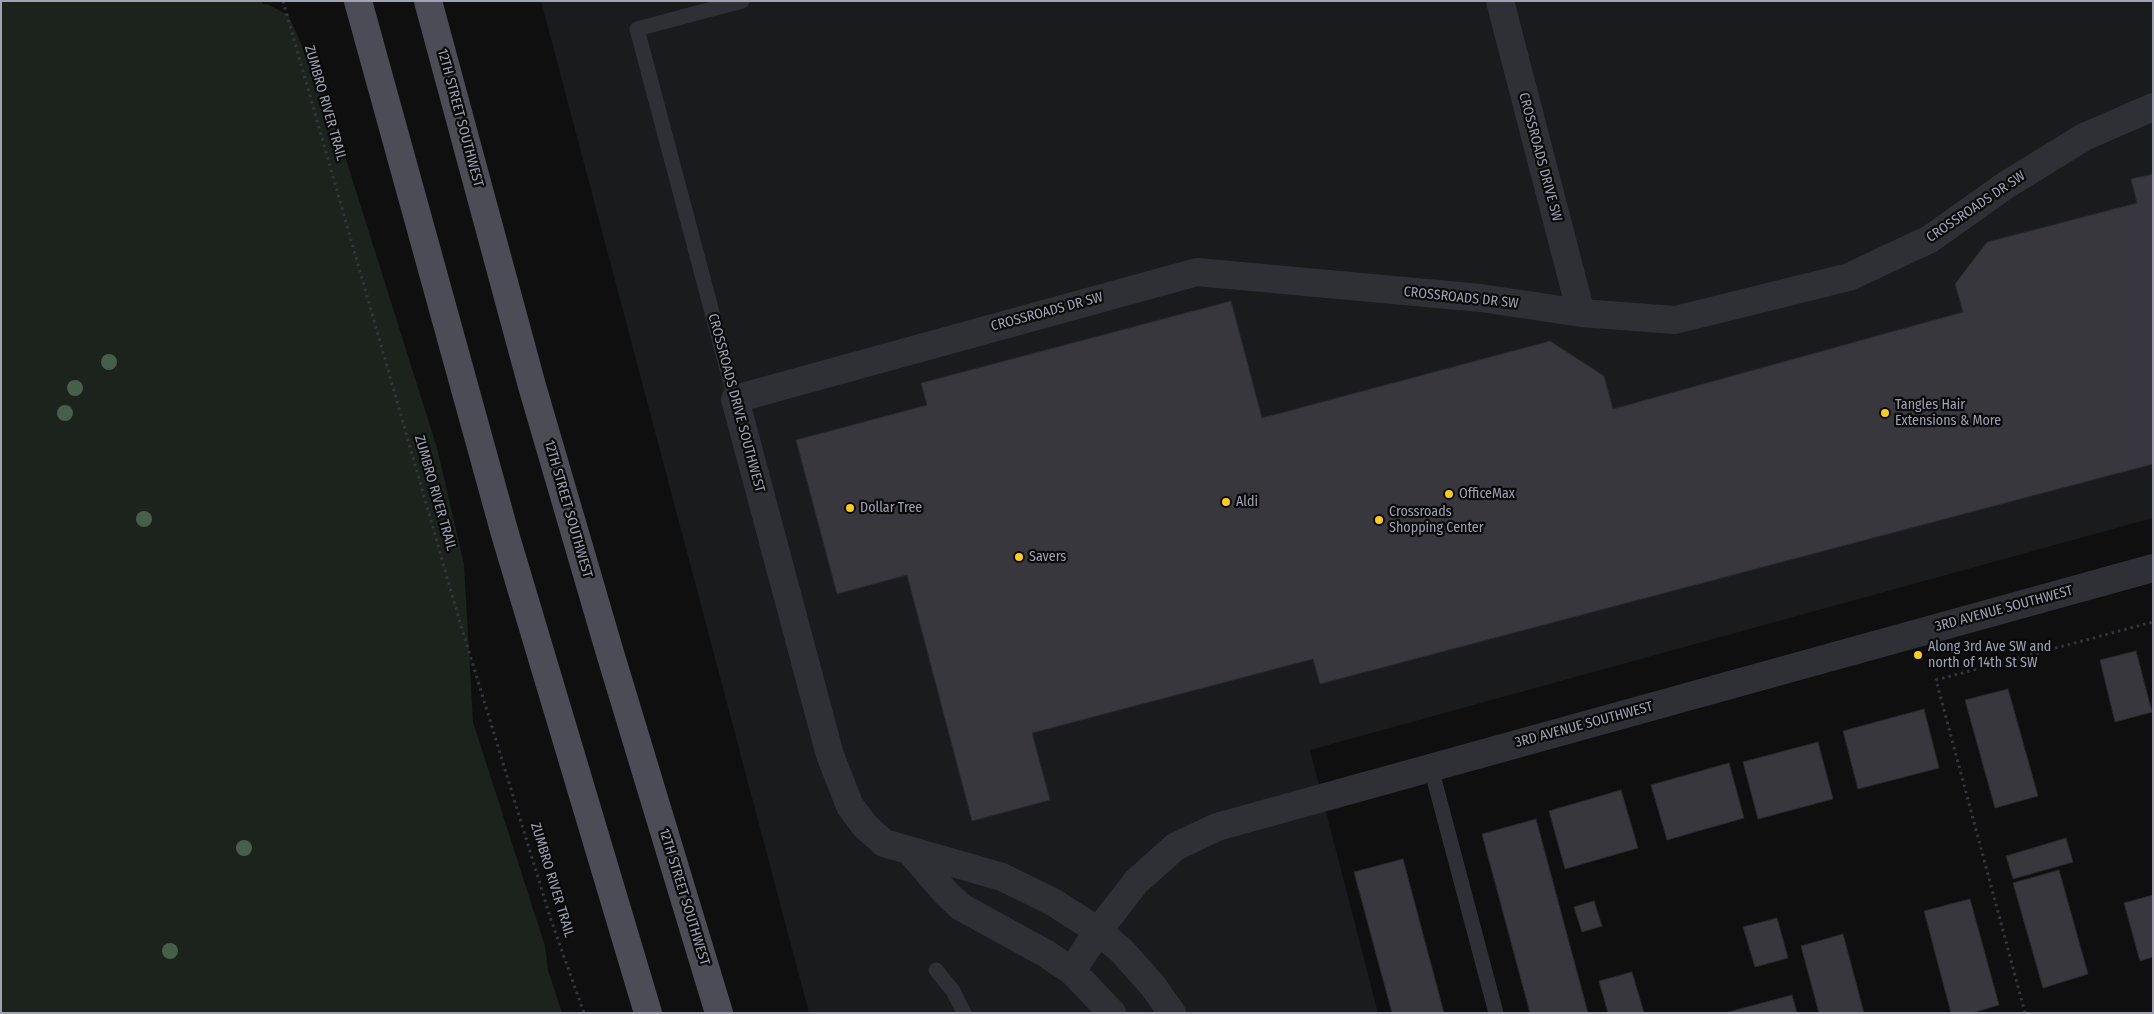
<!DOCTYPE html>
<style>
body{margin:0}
#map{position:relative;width:2154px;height:1014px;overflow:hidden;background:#0f0f10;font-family:"Fira Sans Condensed",sans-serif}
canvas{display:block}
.frame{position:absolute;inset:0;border:2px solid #9ea2b3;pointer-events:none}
</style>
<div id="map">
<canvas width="2154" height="1014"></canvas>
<div class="frame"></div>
</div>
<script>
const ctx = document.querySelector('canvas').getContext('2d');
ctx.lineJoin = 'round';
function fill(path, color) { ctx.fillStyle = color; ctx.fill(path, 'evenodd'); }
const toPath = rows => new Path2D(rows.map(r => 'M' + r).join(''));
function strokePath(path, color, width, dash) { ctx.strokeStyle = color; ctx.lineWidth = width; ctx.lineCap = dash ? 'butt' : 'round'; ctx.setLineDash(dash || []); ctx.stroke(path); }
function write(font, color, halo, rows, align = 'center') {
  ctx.font = font + ' "Fira Sans Condensed",sans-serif'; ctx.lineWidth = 4.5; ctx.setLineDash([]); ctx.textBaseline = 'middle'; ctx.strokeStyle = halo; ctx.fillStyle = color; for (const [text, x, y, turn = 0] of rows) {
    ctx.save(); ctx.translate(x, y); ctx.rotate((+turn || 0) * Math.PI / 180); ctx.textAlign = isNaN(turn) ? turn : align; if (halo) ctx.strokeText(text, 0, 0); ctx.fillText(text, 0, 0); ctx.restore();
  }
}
fill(toPath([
 [541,1,2153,1,2153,518,1310,750,1378,1013,809,1013]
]), '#1a1b1d');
fill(toPath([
 [1,1,262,1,263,4,267,4,288,15,328,102,437,448,464,564,473,722,545,946,548,970,562,1013,1,1013]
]), '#1b231c');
const building = toPath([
 [2153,174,2153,464,1320,684,1313,659,1032,733,1050,800,972,821,907,575,837,594,796,440,927,405,921,383,1231,301,1262,418,1550,341,1604,376,1613,409,1963,312,1955,284,1987,242,2137,203,2131,179,2153,174],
 [2136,651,2152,712,2115,722,2100,660,2136,651],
 [2008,689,2038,796,1995,808,1965,700,2008,689],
 [1924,709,1939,768,1858,789,1843,731,1924,709],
 [1818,742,1833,799,1758,819,1743,762,1818,742],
 [1729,763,1744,818,1667,840,1651,785,1729,763],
 [1621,790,1638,848,1565,869,1549,811,1621,790],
 [1536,819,1588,1013,1530,1013,1482,834,1536,819],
 [2066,838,2073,862,2013,879,2006,856,2066,838],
 [1403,859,1444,1013,1392,1013,1354,872,1403,859],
 [2059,870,2088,974,2043,988,2013,883,2059,870],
 [2153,895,2153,957,2140,961,2124,903,2153,895],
 [1970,899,1999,1005,1972,1013,1951,1013,1924,911,1970,899],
 [1594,901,1602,926,1582,932,1574,907,1594,901],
 [1777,918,1788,958,1755,967,1743,927,1777,918],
 [1843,934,1864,1013,1819,1013,1801,946,1843,934],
 [1632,972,1644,1013,1608,1013,1599,981,1632,972],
 [1792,995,1797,1013,1725,1013,1792,995]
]);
fill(building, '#38373d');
strokePath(building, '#29282c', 1);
strokePath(toPath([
 [283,1,459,619,551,920,584,1013],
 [2025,1013,1936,680,2153,622]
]), '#35363d', 3, [2.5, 4]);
strokePath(toPath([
 [735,399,637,29,742,1],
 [1431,768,1496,1013],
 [936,970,953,991,964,1013]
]), '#2f3035', 15);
strokePath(toPath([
 [1500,1,1581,313],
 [909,850,946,893,961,907,1045,953,1072,971,1112,1013],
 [1072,971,1098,931,1136,882,1175,847,1217,827,2153,568],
 [1172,1013,1153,986,1122,951,1098,931,1053,902,1002,877,884,843,865,826,850,806,830,755,735,399,1197,272,1481,298,1581,313,1675,320,1849,277,1930,239,2006,185,2084,137,2153,107]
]), '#2f3035', 28);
strokePath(toPath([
 [358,1,505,534,648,1013],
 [428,1,532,386,610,653,719,1013]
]), '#4b4c55', 28);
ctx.fillStyle = '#455f4b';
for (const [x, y] of [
 [109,362],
 [75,388],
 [65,413],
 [144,519],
 [244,848],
 [170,951]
]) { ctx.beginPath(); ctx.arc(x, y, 8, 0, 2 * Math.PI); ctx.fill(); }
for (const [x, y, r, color] of [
 [1885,413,5,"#ffcc18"],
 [1449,494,5,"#ffcc18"],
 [1226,502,5,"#ffcc18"],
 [850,508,5,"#ffcc18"],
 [1379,520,5,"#ffcc18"],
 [1019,557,5,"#ffcc18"],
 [1918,655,5,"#ffcc18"]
]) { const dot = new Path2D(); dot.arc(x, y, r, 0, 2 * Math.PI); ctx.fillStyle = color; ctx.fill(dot); strokePath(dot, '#0a0a0b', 2); }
write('14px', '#9ea2b3', '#0a0a0b', [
 ["ZUMBRO RIVER TRAIL",325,103,74],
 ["12TH STREET SOUTHWEST",460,118,75],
 ["CROSSROADS DRIVE SW",1540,157,75],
 ["CROSSROADS DR SW",1976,207,-34],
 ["CROSSROADS DR SW",1461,298,6],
 ["CROSSROADS DR SW",1047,312,-15],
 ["CROSSROADS DRIVE SOUTHWEST",736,403,75],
 ["ZUMBRO RIVER TRAIL",435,493,74],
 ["12TH STREET SOUTHWEST",568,509,74],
 ["3RD AVENUE SOUTHWEST",2004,609,-15],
 ["3RD AVENUE SOUTHWEST",1584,725,-15],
 ["ZUMBRO RIVER TRAIL",552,880,73],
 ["12TH STREET SOUTHWEST",684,897,73]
]);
write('14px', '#9ea2b3', '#0a0a0b', [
 ["Tangles Hair",1895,405],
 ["Extensions & More",1895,421],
 ["OfficeMax",1459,494],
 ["Aldi",1236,502],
 ["Dollar Tree",860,508],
 ["Crossroads",1389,512],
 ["Shopping Center",1389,528],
 ["Savers",1029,557],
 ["Along 3rd Ave SW and",1928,647],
 ["north of 14th St SW",1928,663]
], 'left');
</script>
